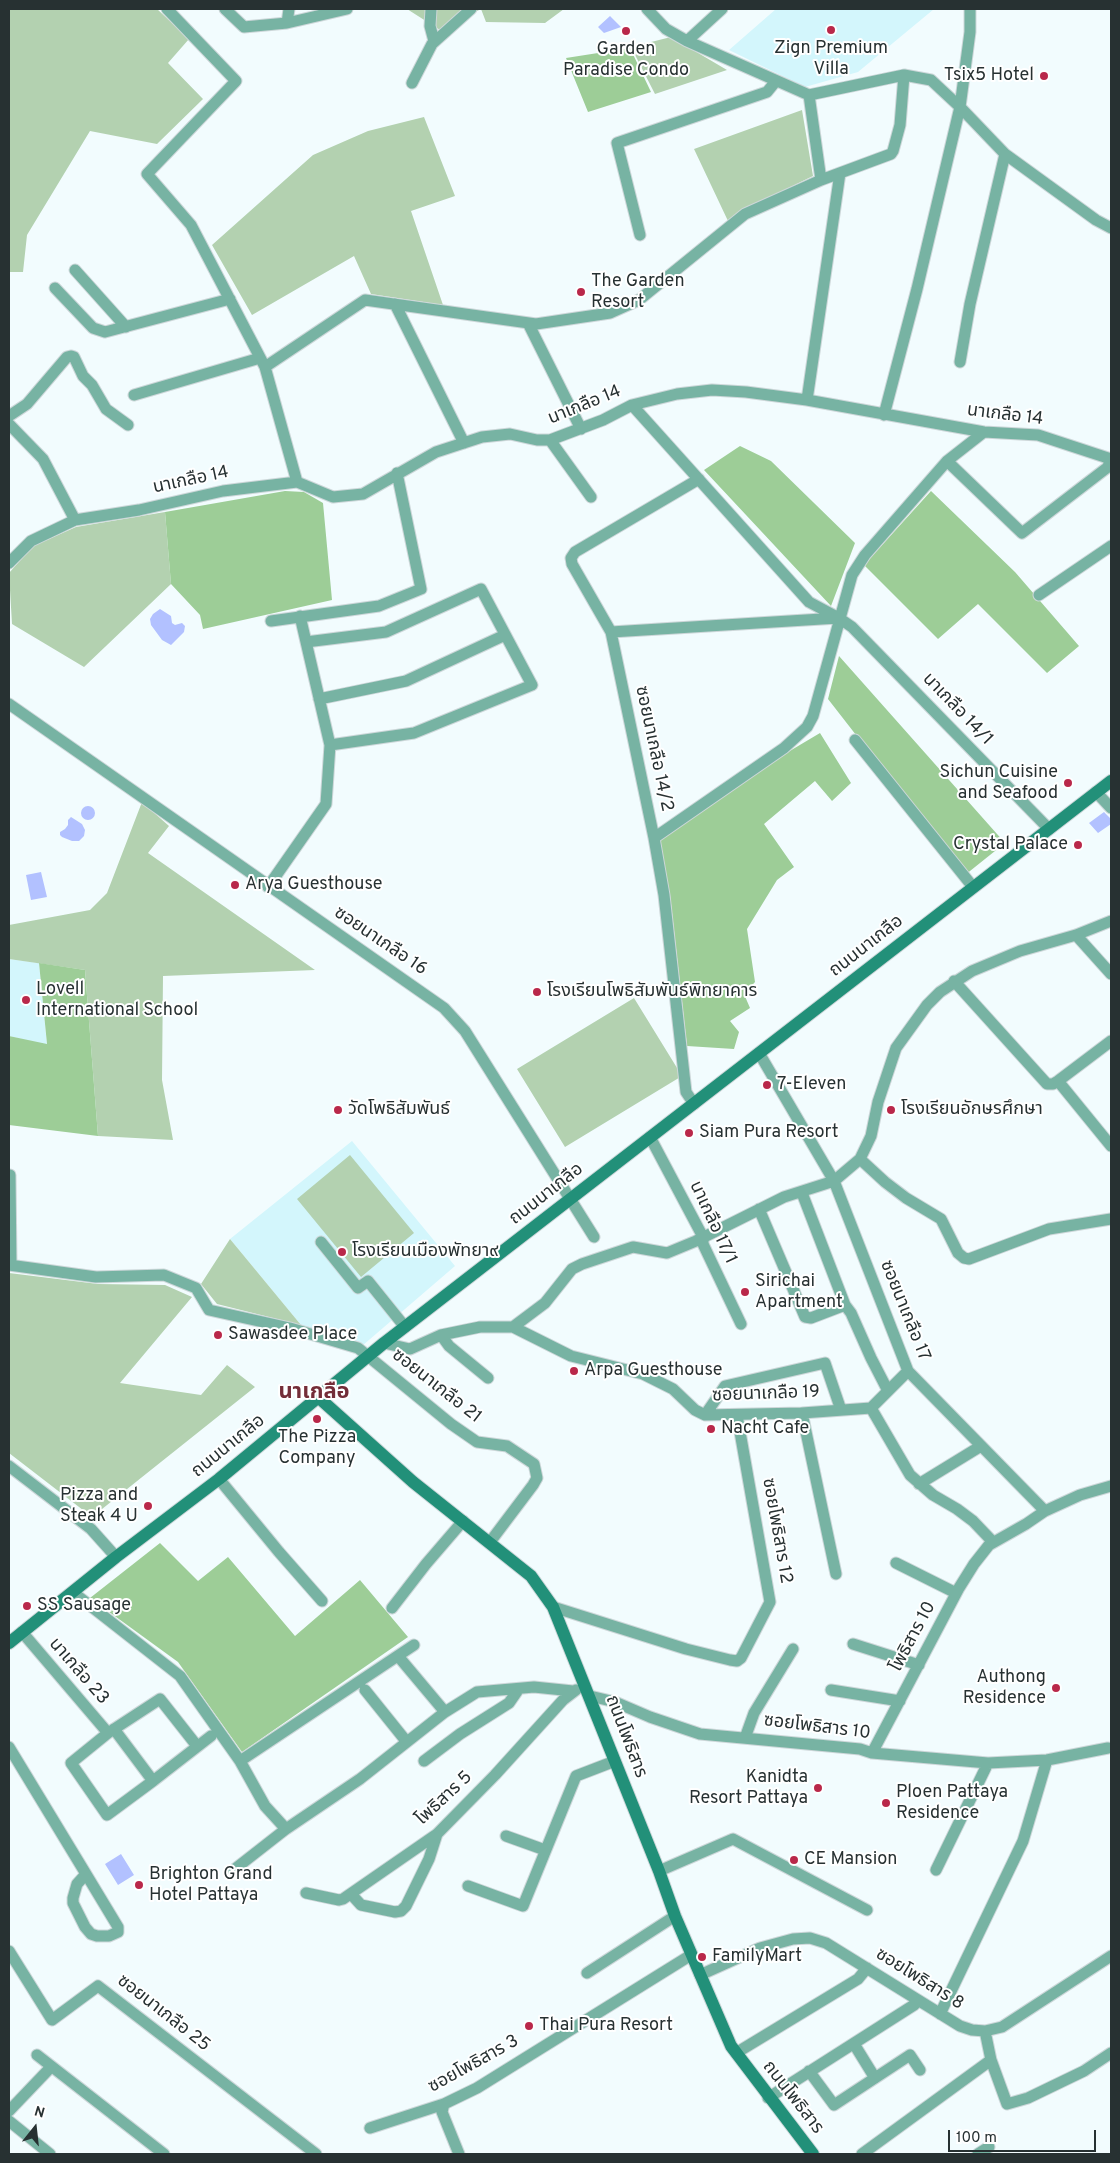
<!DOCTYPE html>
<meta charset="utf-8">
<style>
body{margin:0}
#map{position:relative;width:1120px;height:2163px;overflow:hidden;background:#f2fcfe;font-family:Overpass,sans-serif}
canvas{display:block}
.frame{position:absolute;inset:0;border:10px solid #273132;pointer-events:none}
.north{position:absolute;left:10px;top:2103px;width:50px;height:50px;-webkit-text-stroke:4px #fff;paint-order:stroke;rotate:16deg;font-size:14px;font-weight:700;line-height:20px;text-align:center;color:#273132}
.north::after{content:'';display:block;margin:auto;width:18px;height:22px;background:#273132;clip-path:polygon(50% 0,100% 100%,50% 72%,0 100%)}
.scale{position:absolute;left:948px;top:2130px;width:148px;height:22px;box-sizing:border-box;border:2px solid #273132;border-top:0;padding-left:6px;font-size:15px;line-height:18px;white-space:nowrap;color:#273132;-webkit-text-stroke:4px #fff;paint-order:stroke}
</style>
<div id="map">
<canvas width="1120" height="2163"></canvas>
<div class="frame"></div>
<div class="north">N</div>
<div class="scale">100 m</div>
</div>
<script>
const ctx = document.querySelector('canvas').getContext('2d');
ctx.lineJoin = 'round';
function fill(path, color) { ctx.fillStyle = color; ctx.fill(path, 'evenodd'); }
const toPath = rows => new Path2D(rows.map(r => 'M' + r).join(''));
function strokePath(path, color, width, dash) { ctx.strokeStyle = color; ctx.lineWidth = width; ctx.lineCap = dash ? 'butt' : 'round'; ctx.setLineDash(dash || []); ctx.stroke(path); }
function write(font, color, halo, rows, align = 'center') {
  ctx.font = font + ' Overpass,"Noto Sans Thai",sans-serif'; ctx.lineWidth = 4; ctx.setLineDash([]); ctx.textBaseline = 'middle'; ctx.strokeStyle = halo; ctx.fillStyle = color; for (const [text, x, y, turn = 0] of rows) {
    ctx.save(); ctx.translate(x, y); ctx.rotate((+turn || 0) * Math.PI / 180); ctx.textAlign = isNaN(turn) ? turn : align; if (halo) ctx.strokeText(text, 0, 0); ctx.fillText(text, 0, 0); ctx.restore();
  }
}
fill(toPath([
 [776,9,934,9,858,72,805,87,729,50],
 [9,959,39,963,47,1045,9,1036],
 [352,1141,455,1266,362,1346,301,1325,230,1239]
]), '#d3f6fc');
fill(toPath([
 [9,9,157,9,189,39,168,63,203,99,157,144,90,131,27,235,23,272,9,272],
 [407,9,564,9,545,23,486,22,481,9,440,30],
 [671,37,727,70,655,94,631,47],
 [802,110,813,176,741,211,728,221,694,149],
 [424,117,455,196,411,211,443,305,371,294,354,256,252,315,212,245,313,155,368,131],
 [165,512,171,584,84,667,12,624,9,573,33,546,76,527],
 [142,802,169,826,148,853,315,970,163,976,162,1080,173,1140,98,1136,85,970,9,959,9,925,90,910,107,893],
 [634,998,682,1076,565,1147,517,1069],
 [350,1155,414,1233,361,1277,297,1199],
 [230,1239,301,1325,217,1304,201,1284],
 [9,1273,98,1284,165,1285,192,1297,120,1383,201,1395,227,1365,255,1387,92,1517,9,1453]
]), '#b3d1b0');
fill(toPath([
 [630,48,651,92,588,112,566,58],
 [740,446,771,461,855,543,831,606,704,470],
 [285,491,304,492,323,503,332,600,203,629,200,615,171,584,165,512],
 [931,491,1015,572,1079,646,1047,673,978,604,938,639,864,565],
 [839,656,1005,843,965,875,828,699],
 [820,733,851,783,832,801,815,781,764,824,794,867,777,880,747,929,755,982,744,994,750,1008,730,1021,739,1032,734,1049,687,1046,670,895,657,842,746,777],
 [39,963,85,970,98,1136,9,1125,9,1036,47,1044],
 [160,1543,198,1581,228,1557,295,1636,360,1580,408,1637,242,1752,178,1662,90,1598]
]), '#9dcd97');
fill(toPath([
 [610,16,621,27,604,33,598,27],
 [160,609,171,616,172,623,175,625,182,623,185,626,184,632,171,645,162,640,151,625,150,619,153,614],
 '81 813a7 7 0 1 1 14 0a7 7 0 1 1-14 0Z',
 [1104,812,1111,819,1111,824,1098,833,1089,823],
 [71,817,82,824,85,830,84,836,79,841,72,841,62,837,60,835,60,832,65,829,68,825,68,820],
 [41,872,47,897,31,900,26,875],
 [121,1854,134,1875,118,1885,105,1864]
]), '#b2c1ff');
const street = toPath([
 [167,9,236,81,147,174,191,225,265,367,297,482],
 [225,9,244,27,287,23],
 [289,9,287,23,347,9],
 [431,9,430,26,434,41],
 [647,9,666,29,687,41,809,95,904,75,931,80,960,107,1005,154,1096,220,1111,228],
 [687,41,722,9],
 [412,83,432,44,471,9],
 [821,180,891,154,893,151,900,125,904,75],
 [640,235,617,143,767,92,776,81],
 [75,270,126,327],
 [55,288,93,328,105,332,230,299],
 [395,304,464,443],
 [528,323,581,429],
 [960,362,970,304,1005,154],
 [265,367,365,300,536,324,610,313,639,300,745,214,821,180,809,95],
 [134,395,260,358],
 [807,400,840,173],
 [632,405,809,602,839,618,852,627,1049,829],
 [884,415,917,289,960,107,970,32,970,9],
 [9,416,27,404,67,357,71,356,74,357,83,376,92,385,106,409,128,425],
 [9,424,43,459,75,520],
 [550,440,591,497],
 [947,461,1022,533,1108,467,1110,459],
 [9,563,31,541,75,520,139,510,223,491,297,482,333,497,363,494,436,452,482,437,510,434,537,440,550,440,603,420,632,405,677,394,712,390,746,392,807,400,984,432,1038,435,1111,459],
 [1039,595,1111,546],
 [271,621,379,606,421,589,397,473],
 [611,632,838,618],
 [306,642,386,632,481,589,532,685,414,733,330,745],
 [319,699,406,681,505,635],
 [9,704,444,1008,465,1031,594,1237],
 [855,740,973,887],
 [1096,792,1111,808],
 [654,838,784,748,807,727,813,716,852,575,865,555,947,461,984,432],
 [268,887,326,804,330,745,300,616],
 [1076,935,1111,974],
 [954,981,1047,1084,1053,1084,1058,1081,1111,1041],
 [759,1053,834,1181,908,1371,1045,1511,1080,1495,1111,1486],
 [1058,1081,1111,1146],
 [694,1104,686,1092,664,895,654,838,611,632,572,564,571,558,575,552,699,479],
 [650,1137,703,1237,703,1244,741,1324],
 [860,1159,885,1182,906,1198,941,1219,958,1253,964,1258,969,1259,1049,1229,1111,1219],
 [10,1175,11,1265],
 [802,1193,845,1305,851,1313,871,1358,888,1391],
 [759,1209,805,1317,811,1318,845,1305],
 [321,1242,358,1288,368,1281,405,1327],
 [9,1265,96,1277,164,1275,196,1288,209,1310,290,1328,358,1348,451,1424,477,1442,507,1446,534,1464,537,1478,533,1485,490,1542],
 [513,1327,545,1303,572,1269,582,1264,633,1247,667,1253,696,1241,784,1197,834,1181,860,1159,871,1136,878,1102,896,1048,927,1005,940,992,972,971,1020,951,1076,935,1111,921],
 [441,1335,449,1346,488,1378],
 [384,1343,410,1349,441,1335,480,1327,513,1327,571,1356,643,1374,673,1389,695,1410,705,1415,802,1413,871,1408,910,1475,933,1495,957,1509,973,1521,993,1542],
 [871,1408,908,1371],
 [802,1413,836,1574],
 [705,1415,725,1386,825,1363,841,1410],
 [9,1466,91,1529,116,1557],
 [219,1479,279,1552,322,1601],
 [919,1484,981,1446],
 [896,1563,956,1593],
 [74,1593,180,1676,240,1761,414,1645],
 [553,1607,686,1649,730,1660,737,1661,741,1658,770,1602,737,1415],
 [392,1608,426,1564,463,1521],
 [22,1632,108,1733],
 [853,1644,919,1665],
 [398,1656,445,1712],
 [365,1690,406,1741],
 [831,1690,900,1701],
 [590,1696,615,1702,650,1717,700,1734,860,1749,872,1753,988,1763,1047,1760,1108,1748],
 [114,1729,153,1781],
 [745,1738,754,1713,793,1649],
 [197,1746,160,1699,108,1733,71,1763,107,1815,153,1781,211,1736],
 [9,1747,86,1874,118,1927,118,1932,109,1936,97,1936,91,1934,85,1927,73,1903,73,1898,77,1884,86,1874],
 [872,1753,959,1588,974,1564,989,1545,1026,1524,1045,1511],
 [240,1761,265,1806,286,1829],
 [424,1761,460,1734,509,1703,518,1690],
 [506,1836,545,1850],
 [936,1870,988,1763],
 [659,1871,733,1839,867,1910],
 [231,1872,286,1829,360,1779,445,1712,477,1692,534,1687,573,1691],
 [468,1886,523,1906,576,1776,615,1761],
 [306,1893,339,1900,343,1899,437,1834,495,1775,563,1700,576,1690],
 [351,1894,361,1905,395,1912,401,1911,406,1906,429,1859,437,1834],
 [9,1951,52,2020,98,1986,316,2154],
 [587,1973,675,1916],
 [700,1975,760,1948,793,1939,810,1938,826,1943,960,2026,972,2030,985,2031,1002,2027,1111,1956],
 [940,2014,1023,1841,1047,1760],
 [985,2031,991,2060,1007,2104,1028,2098,1084,2071,1111,2053],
 [854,2044,875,2078],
 [736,2053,858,1979,867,1968],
 [37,2055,164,2154],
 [809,2071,834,2105,910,2055,920,2070],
 [768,2098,914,2005,918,2001],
 [444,2104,442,2112,459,2154],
 [9,2111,51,2067],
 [9,2121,50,2154],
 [370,2128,444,2104,477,2088,691,1955],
 [862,2154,991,2060],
 [978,2154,989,2147]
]);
const secondary = toPath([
 [318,1397,413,1482,531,1576,553,1607,659,1871,675,1916,731,2046,813,2154],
 [9,1643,116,1557,219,1479,384,1343,1111,781]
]);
strokePath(street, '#cdd7d9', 13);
strokePath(secondary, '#cdd7d9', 14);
strokePath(street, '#77b3a3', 11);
strokePath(secondary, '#229079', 12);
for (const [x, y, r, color] of [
 [831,30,5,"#b9284a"],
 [626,31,5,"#b9284a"],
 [1044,76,5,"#b9284a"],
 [581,292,5,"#b9284a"],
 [1068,783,5,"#b9284a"],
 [1078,845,5,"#b9284a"],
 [235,885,5,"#b9284a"],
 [537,992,5,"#b9284a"],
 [26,1000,5,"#b9284a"],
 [767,1085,5,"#b9284a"],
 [338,1110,5,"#b9284a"],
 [891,1110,5,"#b9284a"],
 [689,1133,5,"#b9284a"],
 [342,1252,5,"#b9284a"],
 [745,1292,5,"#b9284a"],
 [218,1335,5,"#b9284a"],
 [574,1371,5,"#b9284a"],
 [317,1419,5,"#b9284a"],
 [711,1429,5,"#b9284a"],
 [148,1506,5,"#b9284a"],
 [27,1606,5,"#b9284a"],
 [1056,1688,5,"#b9284a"],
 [818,1788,5,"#b9284a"],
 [886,1803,5,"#b9284a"],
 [794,1860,5,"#b9284a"],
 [139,1885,5,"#b9284a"],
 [702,1957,5,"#b9284a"],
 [529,2026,5,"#b9284a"]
]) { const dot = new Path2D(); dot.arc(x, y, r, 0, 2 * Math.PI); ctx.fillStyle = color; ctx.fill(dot); strokePath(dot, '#fff', 2); }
write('18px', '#273132', '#fff', [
 ["Zign Premium",831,49,"center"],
 ["Villa",831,70,"center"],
 ["Garden",626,50,"center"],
 ["Paradise Condo",626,71,"center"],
 ["Tsix5 Hotel",1034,76,"right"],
 ["The Garden",591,282],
 ["Resort",591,303],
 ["Sichun Cuisine",1058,773,"right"],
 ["and Seafood",1058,794,"right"],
 ["Crystal Palace",1068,845,"right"],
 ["Arya Guesthouse",245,885],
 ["Lovell",36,990],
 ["International School",36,1011],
 ["โรงเรียนโพธิสัมพันธ์พิทยาคาร",547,992],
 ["7-Eleven",777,1085],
 ["วัดโพธิสัมพันธ์",348,1110],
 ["โรงเรียนอักษรศึกษา",901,1110],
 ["Siam Pura Resort",699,1133],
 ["โรงเรียนเมืองพัทยา๙",352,1252],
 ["Sirichai",755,1282],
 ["Apartment",755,1303],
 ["Sawasdee Place",228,1335],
 ["Arpa Guesthouse",584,1371],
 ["Nacht Cafe",721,1429],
 ["The Pizza",317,1438,"center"],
 ["Company",317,1459,"center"],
 ["Pizza and",138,1496,"right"],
 ["Steak 4 U",138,1517,"right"],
 ["SS Sausage",37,1606],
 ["Authong",1046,1678,"right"],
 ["Residence",1046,1699,"right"],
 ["Kanidta",808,1778,"right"],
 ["Resort Pattaya",808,1799,"right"],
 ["Ploen Pattaya",896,1793],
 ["Residence",896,1814],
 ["CE Mansion",804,1860],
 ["Brighton Grand",149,1875],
 ["Hotel Pattaya",149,1896],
 ["FamilyMart",712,1957],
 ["Thai Pura Resort",539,2026]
], 'left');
write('18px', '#273132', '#fff', [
 ["นาเกลือ 14",585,406,-22],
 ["นาเกลือ 14",1005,416,7],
 ["นาเกลือ 14",191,481,-12],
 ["นาเกลือ 14/1",957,710,46],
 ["ซอยนาเกลือ 14/2",653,749,78],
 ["ซอยนาเกลือ 16",380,942,34],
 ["ถนนนาเกลือ",867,947,-38],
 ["ถนนนาเกลือ",547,1195,-38],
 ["นาเกลือ 17/1",712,1223,65],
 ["ซอยนาเกลือ 17",904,1311,68],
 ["ซอยนาเกลือ 21",436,1387,38],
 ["ซอยนาเกลือ 19",766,1395,-2],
 ["ถนนนาเกลือ",229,1447,-39],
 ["ซอยโพธิสาร 12",776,1531,80],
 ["โพธิสาร 10",914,1637,-62],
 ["นาเกลือ 23",78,1672,49],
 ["ซอยโพธิสาร 10",817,1728,7],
 ["ถนนโพธิสาร",625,1737,69],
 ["โพธิสาร 5",445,1799,-43],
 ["ซอยโพธิสาร 8",919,1980,32],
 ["ซอยนาเกลือ 25",163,2014,38],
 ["ซอยโพธิสาร 3",474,2065,-29],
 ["ถนนโพธิสาร",792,2098,52]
]);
write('bold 22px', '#742d38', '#fff', [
 ["นาเกลือ",314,1394]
]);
</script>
